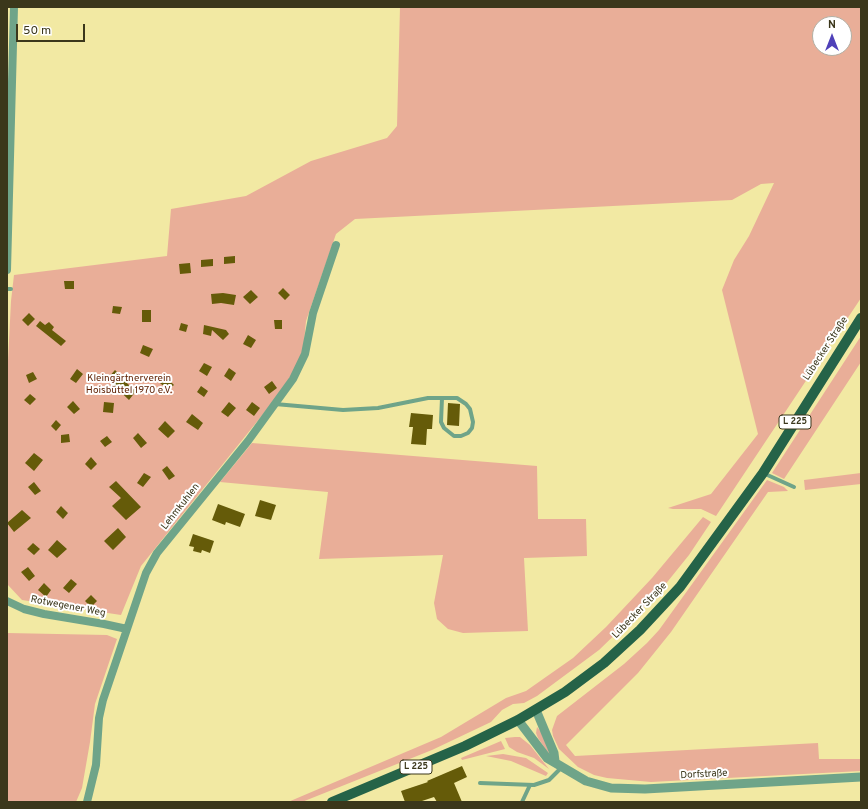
<!DOCTYPE html>
<meta charset="utf-8">
<style>
body{margin:0}
#map{position:relative;width:868px;height:809px;overflow:hidden;background:#f2e9a3;font-family:Overpass,sans-serif}
canvas{display:block}
.frame{position:absolute;inset:0;border:8px solid #3b371b;pointer-events:none}
.north{position:absolute;left:812px;top:16px;width:40px;height:40px;box-sizing:border-box;background:#fff;border:1px solid #b1afa4;border-radius:50%;rotate:0deg;font-size:11px;font-weight:700;line-height:16px;text-align:center;color:#3b371b}
.north::after{content:'';display:block;margin:auto;width:14px;height:18px;background:#4f41b9;clip-path:polygon(50% 0,100% 100%,50% 72%,0 100%)}
.scale{position:absolute;left:16px;top:24px;width:69px;height:18px;box-sizing:border-box;border:2px solid #3b371b;border-top:0;padding-left:5px;font-size:12px;line-height:14px;white-space:nowrap;color:#3b371b;-webkit-text-stroke:3px #fff;paint-order:stroke}
</style>
<div id="map">
<canvas width="868" height="809"></canvas>
<div class="frame"></div>
<div class="north">N</div>
<div class="scale">50 m</div>
</div>
<script>
const ctx = document.querySelector('canvas').getContext('2d');
ctx.lineJoin = 'round';
function fill(path, color) { ctx.fillStyle = color; ctx.fill(path, 'evenodd'); }
const toPath = rows => new Path2D(rows.map(r => 'M' + r).join(''));
function strokePath(path, color, width, dash) { ctx.strokeStyle = color; ctx.lineWidth = width; ctx.lineCap = dash ? 'butt' : 'round'; ctx.setLineDash(dash || []); ctx.stroke(path); }
function write(font, color, halo, rows, align = 'center') {
  ctx.font = font + ' Overpass,sans-serif'; ctx.lineWidth = 4; ctx.setLineDash([]); ctx.textBaseline = 'middle'; ctx.strokeStyle = halo; ctx.fillStyle = color; for (const [text, x, y, turn = 0] of rows) {
    ctx.save(); ctx.translate(x, y); ctx.rotate((+turn || 0) * Math.PI / 180); ctx.textAlign = isNaN(turn) ? turn : align; if (halo) ctx.strokeText(text, 0, 0); ctx.fillText(text, 0, 0); ctx.restore();
  }
}
fill(toPath([
 [400,7,861,7,861,298,716,516,701,509,673,509,668,508,711,494,758,434,722,290,734,260,749,236,774,183,761,184,732,200,355,219,336,234,306,321,303,353,292,378,141,566,121,615,22,600,7,584,7,381,11,301,14,275,167,256,171,209,246,196,311,161,387,138,397,126],
 [820,24,844,24,844,48,820,48],
 [861,336,861,362,784,479,772,473],
 [252,443,537,466,538,519,586,519,587,556,524,558,528,631,463,633,448,629,437,619,434,603,443,555,319,559,328,492,220,482],
 [861,473,861,484,805,490,804,480],
 [767,480,784,487,788,491,768,492,671,632,638,673,566,745,575,756,818,743,819,759,861,759,861,771,651,782,607,778,594,775,578,767,559,749,553,736,552,730,557,716,624,664,647,643,659,630],
 [703,517,711,522,689,555,660,591,599,650,537,696,524,703,513,704,502,710,491,722,432,750,302,802,288,802,441,737,506,698,526,691,573,658,606,627,652,578],
 [7,633,107,635,117,639,95,704,90,742,82,788,76,802,7,802],
 [537,727,541,732,551,757,538,738,536,733],
 [515,737,520,737,530,745,549,769,534,758,517,752,509,747,505,738],
 [501,741,505,749,462,760,461,758],
 [503,754,526,758,548,773,546,776,511,761,486,756]
]), '#e9ae98');
fill(toPath([
 [235,256,235,263,224,264,224,257],
 [213,259,213,266,201,267,201,260],
 [190,263,191,273,180,274,179,264],
 [64,281,74,281,74,289,65,289],
 [283,288,290,295,285,300,278,293],
 [251,290,258,297,250,304,243,297],
 [223,293,236,295,234,305,221,303,212,304,211,294],
 [113,306,122,307,120,314,112,313],
 [142,310,151,310,151,322,142,322],
 [29,313,35,319,28,326,22,320],
 [274,320,282,320,282,329,275,329],
 [40,321,45,325,49,322,54,327,52,330,66,341,61,346,36,326],
 [181,323,188,325,186,332,179,330],
 [204,325,226,330,229,334,223,340,212,330,211,336,203,334],
 [248,335,256,340,251,348,243,344],
 [143,345,153,349,149,357,140,353],
 [204,363,212,367,207,376,199,371],
 [229,368,236,373,231,381,224,376],
 [77,369,83,374,76,383,70,379],
 [115,370,122,377,121,378,136,391,129,400,107,379],
 [33,372,37,379,29,383,26,375],
 [166,377,174,385,168,390,160,383],
 [272,381,277,388,269,394,264,387],
 [201,386,208,391,204,397,197,392],
 [30,394,36,399,30,405,24,400],
 [73,401,80,409,74,414,67,407],
 [104,402,114,403,113,413,103,412],
 [229,402,236,408,228,417,221,412],
 [252,402,260,408,254,416,246,410],
 [448,403,460,404,459,426,447,425],
 [411,413,433,415,432,429,427,429,426,445,411,444,413,427,409,427],
 [192,414,203,423,198,430,186,422],
 [56,420,61,425,56,431,51,426],
 [165,421,175,431,168,438,158,429],
 [138,433,147,443,141,448,133,438],
 [69,434,70,442,61,443,61,435],
 [107,436,112,442,105,447,100,441],
 [34,453,43,460,34,471,25,463],
 [91,457,97,464,91,470,85,464],
 [167,466,175,476,169,480,162,470],
 [144,473,151,477,143,487,137,483],
 [116,481,141,507,126,520,112,506,121,498,109,487],
 [34,482,41,491,35,495,28,487],
 [260,500,276,505,271,520,255,516],
 [218,504,245,514,240,527,226,522,225,525,212,520],
 [61,506,68,513,63,519,56,512],
 [22,510,31,518,14,532,7,523],
 [118,528,126,537,113,550,104,541],
 [193,534,214,541,210,553,202,550,201,553,193,551,194,547,189,546],
 [57,540,67,549,57,558,48,550],
 [33,543,40,549,34,555,27,549],
 [28,567,35,576,29,581,21,572],
 [71,579,77,584,69,593,63,588],
 [44,583,51,590,46,597,38,590],
 [91,595,97,601,91,607,85,601],
 [462,766,467,777,454,783,462,802,437,802,434,797,419,802,405,802,401,791,428,782,427,781]
]), '#655b09');
strokePath(toPath([
 [7,289,11,289],
 [275,404,343,410,378,408,428,398,457,398,466,404,470,409,473,422,472,428,468,433,461,436,454,436,444,428,441,422,442,398],
 [763,473,794,487],
 [480,783,534,785,549,780,561,768],
 [522,802,530,785]
]), '#6fa489', 4);
strokePath(toPath([
 [7,270,14,7],
 [7,601,24,609,44,614,104,624,127,629],
 [87,802,96,765,99,718,103,700,146,573,157,553,248,441,293,379,305,354,313,313,336,245]
]), '#6fa489', 8);
strokePath(toPath([
 [536,710,554,753,555,761],
 [518,720,547,758,586,781,611,788,645,789,861,777]
]), '#6fa489', 9);
strokePath(toPath([
 [332,802,465,746,518,720,565,692,604,663,640,630,680,587,763,473,861,318]
]), '#256348', 10);
for (const [x, y, w] of [
 [795,422,32],
 [416,767,32]
]) { const box = new Path2D(); box.roundRect(x - w / 2, y - 7, w, 14, 3); ctx.fillStyle = '#fff'; ctx.fill(box); strokePath(box, '#3b371b', 1); }
write('bold 9px', '#3b371b', null, [
 ["L 225",795,422],
 ["L 225",416,767]
]);
write('10px', '#3b371b', '#fff', [
 ["Lübecker Straße",826,349,-57],
 ["Lehmkuhlen",181,507,-52],
 ["Rotwegener Weg",68,607,11],
 ["Lübecker Straße",640,611,-46],
 ["Dorfstraße",704,775,-3]
]);
write('10px', '#5d1f01', '#fff', [
 ["Kleingärtnerverein",129,379],
 ["Hoisbüttel 1970 e.V.",129,391]
]);
</script>
